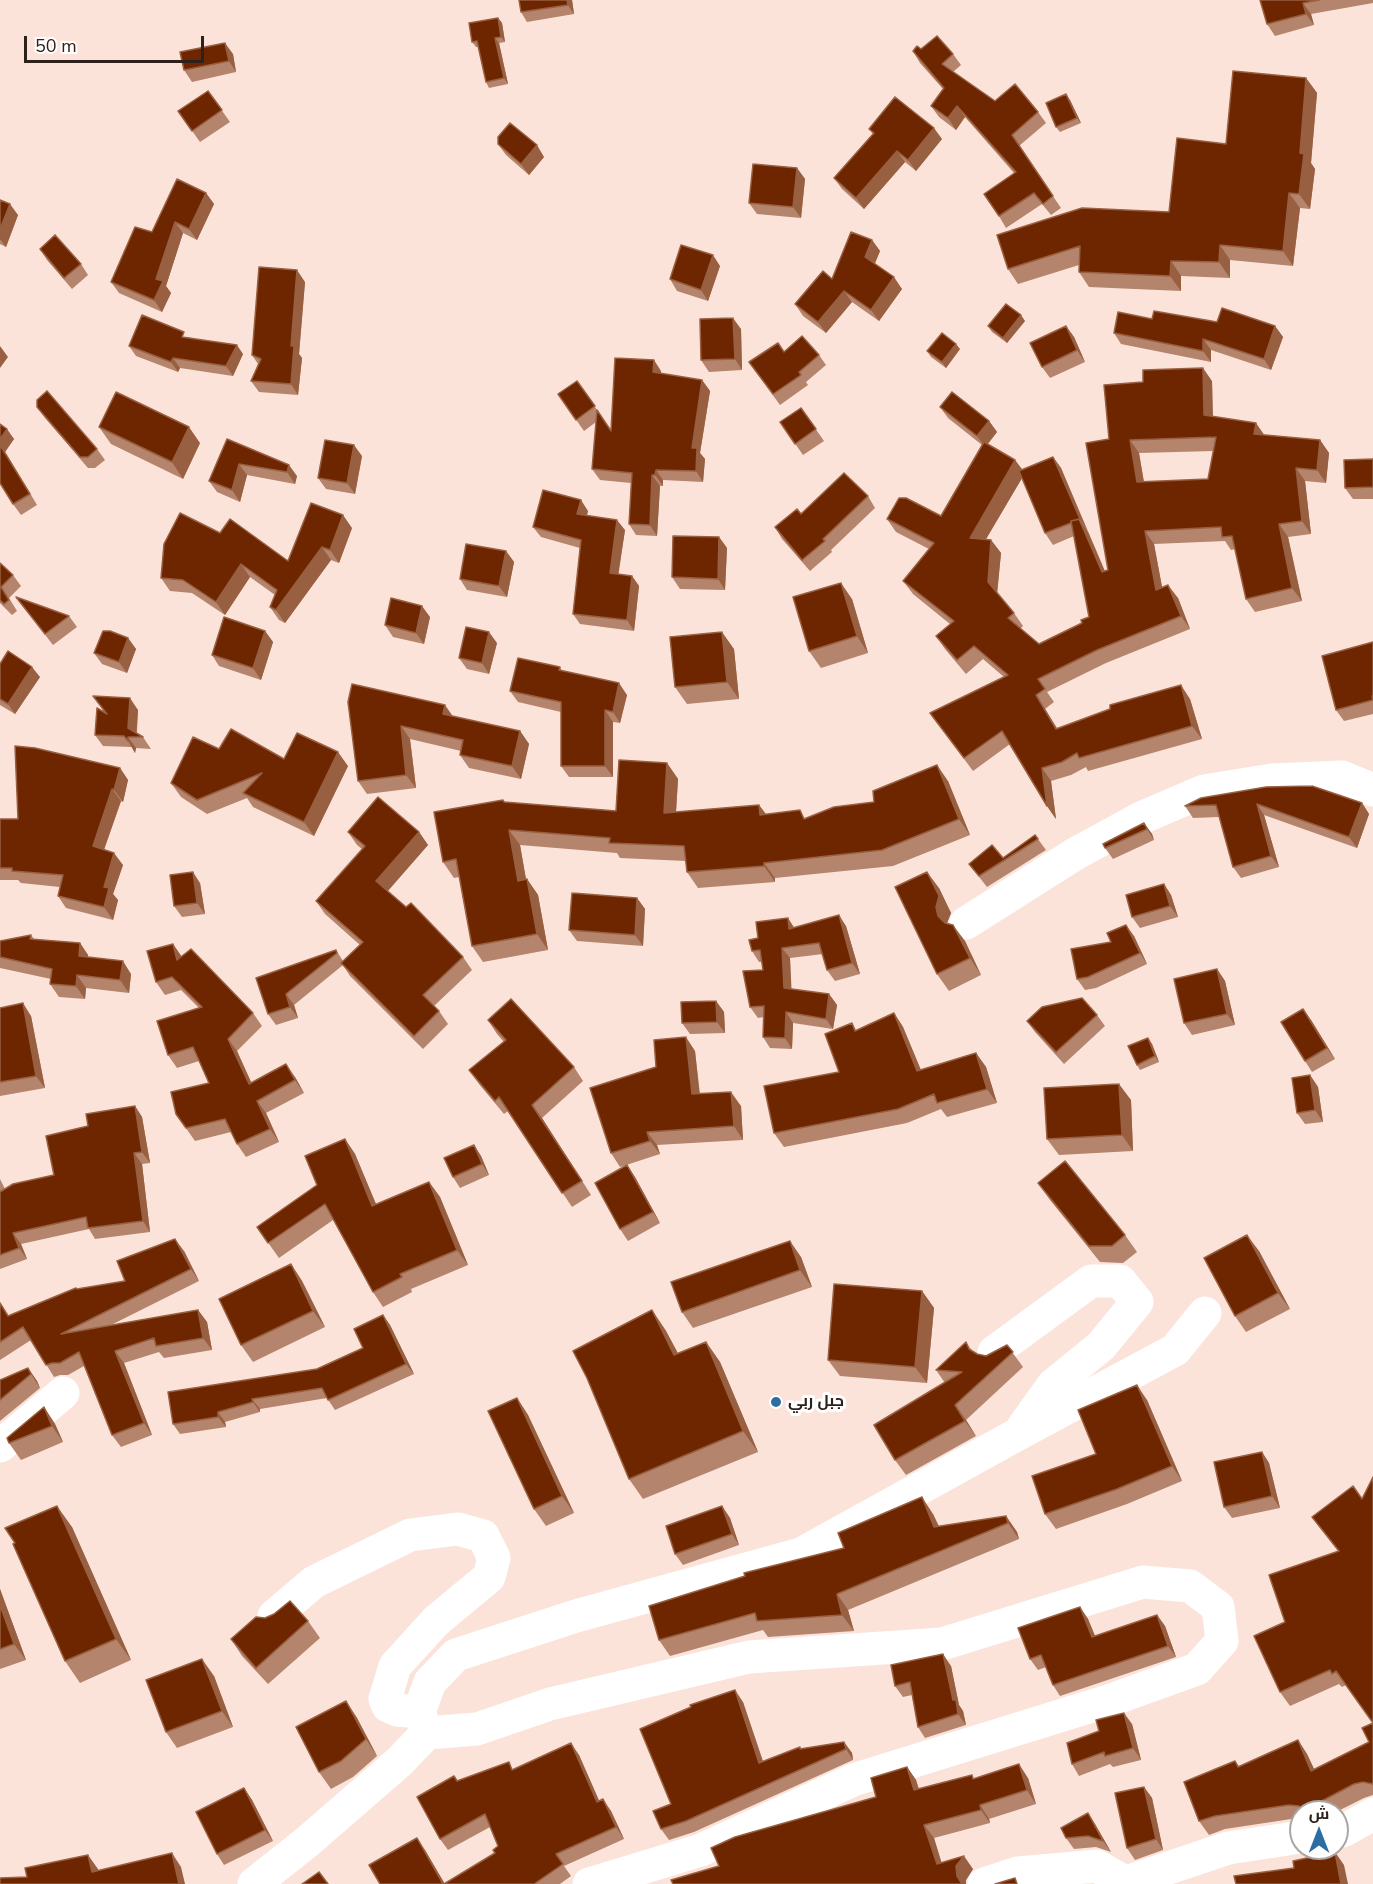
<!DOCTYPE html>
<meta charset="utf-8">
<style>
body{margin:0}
#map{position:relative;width:1373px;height:1884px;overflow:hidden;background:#fbe3da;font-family:"Nunito Sans",Cairo,sans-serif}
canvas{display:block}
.north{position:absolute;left:1289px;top:1800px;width:60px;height:60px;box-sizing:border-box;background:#fff;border:2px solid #aba6a3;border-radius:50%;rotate:0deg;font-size:16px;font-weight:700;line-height:24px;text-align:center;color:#2e201a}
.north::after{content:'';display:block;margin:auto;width:21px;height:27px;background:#2c6ea4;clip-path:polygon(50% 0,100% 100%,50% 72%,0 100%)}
.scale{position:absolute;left:24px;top:36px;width:180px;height:27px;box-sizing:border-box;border:3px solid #2e201a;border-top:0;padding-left:8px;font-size:18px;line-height:21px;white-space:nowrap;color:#2e201a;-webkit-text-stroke:4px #fff;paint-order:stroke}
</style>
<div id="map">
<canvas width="1373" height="1884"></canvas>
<div class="north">ش</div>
<div class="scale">50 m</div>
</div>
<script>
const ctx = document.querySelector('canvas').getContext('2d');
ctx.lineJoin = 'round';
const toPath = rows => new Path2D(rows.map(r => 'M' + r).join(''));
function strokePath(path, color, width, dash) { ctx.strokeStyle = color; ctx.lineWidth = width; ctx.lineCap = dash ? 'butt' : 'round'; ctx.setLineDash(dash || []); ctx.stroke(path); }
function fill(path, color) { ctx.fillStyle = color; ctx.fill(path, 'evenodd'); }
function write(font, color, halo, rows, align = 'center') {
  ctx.font = font + ' "Nunito Sans",Cairo,sans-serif'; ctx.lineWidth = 6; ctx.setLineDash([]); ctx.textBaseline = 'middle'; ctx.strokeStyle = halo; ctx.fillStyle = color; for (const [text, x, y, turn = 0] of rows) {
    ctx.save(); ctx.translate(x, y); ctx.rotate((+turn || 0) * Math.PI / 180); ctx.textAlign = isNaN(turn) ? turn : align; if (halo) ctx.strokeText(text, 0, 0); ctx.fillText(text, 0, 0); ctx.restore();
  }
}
strokePath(toPath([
 [966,923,1075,854,1141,818,1204,791,1272,780,1342,777,1373,790],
 [994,1352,1091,1281,1120,1281,1137,1302,1101,1346,1053,1385,1023,1427],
 [0,1446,63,1393],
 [274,1616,314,1582,410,1535,458,1529,483,1536,494,1558,489,1577,436,1621,395,1666,385,1699,388,1706,397,1710,419,1712],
 [1337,1832,1343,1831,1373,1814],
 [254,1884,307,1842,399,1762,427,1733],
 [589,1884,701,1850,853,1780,1108,1701,1197,1669,1222,1641,1218,1607,1190,1586,1143,1582,942,1644,749,1657,550,1704,477,1729,427,1733,419,1712,430,1682,456,1655,576,1616,801,1554,1018,1434,1175,1350,1205,1313],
 [984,1884,1018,1873,1097,1866,1125,1882],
 [1121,1884,1228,1848,1301,1837]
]), '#fff', 33);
fill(toPath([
 [572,0,574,14,527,22,521,12],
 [1260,0,1373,0,1373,3,1311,14,1314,25,1275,36,1267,24],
 [498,18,502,23,505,42,499,43,508,84,489,88,486,82,478,47,476,47,472,42],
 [921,49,953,54,961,65,953,72,995,101,1038,112,1046,123,1019,146,1061,208,1051,215,1042,204,1006,228,999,216,1014,173,965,117,956,130,939,117,931,106,943,89,920,63,913,51],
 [233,54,236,72,192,82,184,70],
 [1306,78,1317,93,1311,163,1315,169,1310,209,1300,208,1293,266,1230,260,1230,278,1181,276,1181,291,1089,287,1079,272,1079,265,1018,284,1008,269,1169,212,1226,144],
 [208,91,230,122,200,142,178,111],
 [1070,100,1081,123,1060,132,1056,127],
 [869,129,942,139,916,171,905,162,864,209,842,189,834,178,873,134],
 [498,144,544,157,529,175,506,155],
 [797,168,805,179,801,218,757,214,749,203],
 [206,193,214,204,197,240,183,233,166,286,171,293,162,312,119,293,111,282,152,232],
 [0,200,18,215,6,247,0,244],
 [872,240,880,251,875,263,902,289,879,321,852,302,826,333,803,316,795,304,832,279],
 [40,249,81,264,88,275,72,289,47,260],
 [720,266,708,301,677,291,670,279],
 [305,282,299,354,302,358,298,395,259,392,251,381,258,364,252,355],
 [1152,319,1275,326,1283,337,1271,370,1211,350,1211,362,1121,344,1114,333],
 [1025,321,1007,343,992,332,988,326],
 [1066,326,1074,337,1085,362,1050,378,1042,367],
 [741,329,742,370,709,372,701,360],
 [188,337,243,354,233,376,180,368,178,372,136,356,129,346],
 [960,349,946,368,931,357,927,351],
 [784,352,819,355,826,365,806,382,808,385,780,405,749,362],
 [661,371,661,374,702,380,710,391,700,453,705,459,703,482,663,480,663,486,660,486,657,536,636,535,629,524,631,483,600,480,592,469,596,422,584,431,558,394,577,381,611,430],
 [1212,381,1213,416,1264,435,1320,440,1329,453,1326,483,1305,481,1311,534,1288,537,1302,601,1255,612,1246,599,1235,549,1231,550,1225,541,1154,544,1162,587,1178,598,1190,629,1106,663,1047,692,1054,702,1045,709,1057,728,1190,699,1202,739,1088,771,1086,767,1071,775,1051,781,1056,819,1047,806,1010,744,973,771,930,713,1004,677,983,659,966,674,945,649,936,636,950,624,913,594,903,581,929,549,896,532,887,519,941,516,982,445,948,418,940,407,989,421,997,432,988,444,1015,460,1022,470,1053,457,1061,468,1105,571,1108,570,1109,439],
 [1213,451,1208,479,1144,482,1139,453],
 [1022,478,1045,533,1053,545,1074,536,1089,617,1082,623,1039,644,1020,629,1023,626,1014,613,997,593,1001,553,991,540,986,539],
 [37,407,97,449,105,460,95,468,88,468,45,418],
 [801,408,824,441,803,455,780,422],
 [0,424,14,439,5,452,37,505,21,515,13,504],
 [99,427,200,443,183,479,111,444],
 [227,439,297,476,295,484,247,475,240,502,217,492,209,481],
 [362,456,355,494,326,489,318,478],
 [1373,459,1373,499,1353,499,1345,488],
 [868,496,875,508,831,550,832,552,810,571,782,539,775,527,801,514],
 [588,511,587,515,625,530,618,574,632,576,639,586,634,631,580,624,573,614,580,548,541,537,533,527],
 [352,528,339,563,331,560,285,623,279,620,270,607,275,595,250,577,225,615,192,593,170,591,161,578,220,533,288,561],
 [719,537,727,548,725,590,680,589,672,577],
 [506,551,514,562,507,597,467,590,460,579],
 [0,563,13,575,21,586,9,598,17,611,12,615,0,603],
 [16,597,69,616,77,627,53,645],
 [852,599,868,653,821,668,809,651],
 [430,617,424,644,393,637,385,625],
 [265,631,273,642,261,680,219,666,212,655],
 [128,638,136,649,127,673,102,664,94,653],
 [1373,642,1373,714,1344,721,1336,710],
 [497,643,489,674,467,669,459,658],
 [734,649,739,699,687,704,675,687],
 [0,663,40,677,15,714,0,705],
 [560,667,562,671,627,695,620,723,613,722,613,777,569,777,561,766,561,712,518,702,510,691],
 [93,696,138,710,137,733,143,737,151,749,136,748,135,753,132,747,103,746,95,735,105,713],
 [348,702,452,716,520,731,529,744,521,779,469,768,460,755,461,751,410,739,416,788,367,794,358,781],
 [219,749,284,759,348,766,314,836,253,807,247,798,207,814,181,797,171,783],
 [667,763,678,779,676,812,759,805,766,814,805,818,874,802,948,781,970,835,893,866,775,878,775,882,698,888,687,872,686,861,620,858,617,853,520,845,526,880,527,879,538,895,548,950,483,962,472,946,459,877,454,878,443,862,503,800,505,802,616,811],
 [120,768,128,780,123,802,121,801,104,850,123,865,113,894,118,900,113,920,66,908,58,896,60,887,21,883,18,880,0,880,0,819,18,819],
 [1312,786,1362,803,1369,814,1357,848,1264,815,1279,867,1241,878,1233,867,1219,817,1193,818,1185,806],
 [1144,823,1152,834,1154,840,1113,859,1105,848],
 [348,832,419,832,428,845,388,891,463,957,472,970,434,1006,439,1011,448,1024,423,1049,350,976,343,965,294,1005,298,1018,276,1025,268,1014,256,978,336,950,343,961,360,945,325,914,316,901,362,849,357,845],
 [1035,835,1046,850,987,887,969,864,1003,858],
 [200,883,205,914,182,917,174,906],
 [1164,884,1171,895,1178,917,1140,928,1132,917],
 [939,888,951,913,947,923,965,941,981,975,949,991,937,974],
 [637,898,645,909,643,946,577,941,569,930],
 [846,926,860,974,835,981,827,970,823,954,790,958,791,989,829,994,837,1005,833,1029,793,1023,792,1049,770,1048,763,1037,764,1017,758,1018,750,1007,763,970,762,962,759,962,752,951,794,928],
 [31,935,34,939,80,943,88,955,88,957,131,974,129,993,86,988,85,999,59,997,50,984,51,979,0,968,0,941],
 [1134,936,1147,964,1096,988,1085,990,1077,979,1111,942],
 [173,944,181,956,253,1013,262,1026,237,1051,251,1083,295,1077,304,1093,266,1113,279,1142,246,1157,237,1144,231,1132,195,1141,176,1114,209,1083,199,1061,177,1068,168,1055,199,1008,181,990,165,995,156,982],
 [1217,969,1225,981,1235,1025,1192,1035,1184,1023],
 [716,1001,724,1012,725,1033,690,1034,682,1023],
 [0,1008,31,1016,45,1088,0,1096],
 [894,1013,903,1027,921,1070,976,1053,986,1067,997,1103,947,1117,941,1109,907,1123,784,1147,774,1133,839,1072,852,1023,856,1030],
 [1097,1015,1105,1026,1064,1064,1035,1032,1027,1021],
 [488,1020,574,1067,583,1081,542,1118,591,1195,572,1207,508,1111,504,1114,479,1084,469,1070,504,1042,497,1034],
 [1311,1020,1335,1059,1312,1072,1305,1061],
 [1148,1038,1152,1044,1159,1062,1140,1070,1137,1065],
 [695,1051,700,1094,741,1106,743,1140,657,1145,660,1154,620,1167,611,1153,656,1067],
 [1310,1075,1318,1087,1323,1122,1305,1124,1297,1113],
 [1131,1100,1133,1151,1059,1155,1047,1139],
 [135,1106,142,1117,150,1163,142,1164,150,1232,95,1239,89,1229,21,1244,27,1259,0,1269,0,1179,5,1189,54,1175,88,1126],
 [345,1139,355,1154,376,1204,429,1182,440,1197,468,1265,411,1289,412,1292,383,1307,373,1292,333,1220,279,1258,257,1227,317,1185],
 [474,1145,481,1156,489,1175,460,1188,453,1177],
 [627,1165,635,1177,660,1223,628,1241,620,1229],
 [1038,1183,1125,1235,1137,1252,1123,1263,1100,1262,1050,1200],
 [184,1251,199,1281,111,1325,198,1310,207,1322,212,1350,164,1358,159,1352,124,1363,152,1435,121,1447,112,1435,84,1366,68,1375,60,1375,54,1377,31,1340,0,1360,0,1303,9,1316,77,1289,125,1281],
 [1259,1251,1290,1309,1246,1332,1235,1316],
 [801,1257,812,1287,693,1328,682,1312],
 [291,1264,302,1281,325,1327,253,1362,241,1345],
 [922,1291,934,1308,927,1383,840,1376,828,1360],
 [652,1310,666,1331,678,1353,706,1342,720,1362,758,1452,643,1499,629,1479],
 [383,1315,390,1325,414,1374,335,1410,327,1398,260,1409,260,1412,225,1422,226,1427,180,1434,173,1424,317,1369,363,1348],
 [966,1342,972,1351,977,1354,986,1356,1007,1345,1023,1367,966,1420,976,1436,906,1475,895,1460,945,1383,936,1370],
 [28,1368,37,1381,40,1388,0,1421,0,1380],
 [517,1398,528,1415,574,1513,546,1526,534,1509],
 [1147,1400,1182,1481,1127,1504,1056,1529,1045,1514,1096,1454],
 [44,1407,55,1424,63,1442,21,1460,9,1443],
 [1262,1452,1269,1463,1280,1508,1232,1518,1224,1507],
 [1373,1477,1373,1795,1364,1798,1336,1812,1301,1812,1301,1819,1298,1818,1225,1829,1209,1835,1199,1821,1235,1761,1239,1766,1298,1740,1307,1754,1314,1769,1369,1742,1373,1723,1346,1685,1342,1687,1339,1684,1290,1706,1280,1692,1285,1622,1338,1551,1312,1517,1362,1499],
 [722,1506,730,1518,739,1545,683,1565,675,1554],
 [933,1514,939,1526,1006,1516,1017,1532,1019,1539,848,1610,854,1631,768,1637,763,1630,670,1656,659,1640,844,1548],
 [72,1527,131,1660,80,1683,65,1661],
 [0,1589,26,1660,0,1669],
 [1080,1607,1088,1619,1095,1636,1157,1615,1165,1626,1176,1657,1060,1696,1053,1685,1046,1667,1038,1670,1030,1659],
 [308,1621,320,1638,268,1684,242,1656,231,1639],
 [951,1666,959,1705,963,1711,966,1725,925,1738,918,1727,912,1695,903,1697,895,1686],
 [214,1676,233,1727,177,1748,166,1732],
 [346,1701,357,1718,377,1756,353,1777,331,1789,319,1772],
 [743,1702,763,1761,801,1749,844,1742,852,1753,853,1760,694,1832,669,1840,661,1829,671,1804],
 [1132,1724,1141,1760,1113,1767,1110,1764,1079,1776,1072,1764],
 [579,1755,599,1801,611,1811,624,1839,564,1866,571,1876,560,1884,380,1884,425,1850,444,1884,495,1853,498,1846,490,1827,448,1850,440,1839,454,1776,458,1781],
 [907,1767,916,1780,919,1789,975,1779,1028,1778,1036,1804,989,1819,990,1823,934,1838,941,1862,973,1869,966,1880,719,1866,876,1797],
 [1144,1787,1152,1798,1163,1850,1135,1860,1127,1848],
 [244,1788,252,1800,273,1841,224,1865,217,1854],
 [1088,1813,1095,1824,1111,1852,1096,1847,1074,1849,1066,1838]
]), '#b4846d');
fill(toPath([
 [567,0,572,0,574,14,568,5],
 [1303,3,1311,14,1314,25,1306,14],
 [498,18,502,23,505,42,501,37],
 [495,38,499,43,508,84,504,78],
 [225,43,233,54,236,72,229,61],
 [1306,78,1317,93,1311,163,1315,169,1310,209,1299,194,1300,153],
 [1066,94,1070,100,1081,123,1077,118],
 [957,106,965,117,956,130,948,118],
 [934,128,942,139,916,171,908,160],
 [537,145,544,157,529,175,521,164],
 [897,151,905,162,864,209,856,198],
 [797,168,805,179,801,218,793,207],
 [206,193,214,204,197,240,189,229],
 [1289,193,1300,208,1293,266,1283,251],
 [10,204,18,215,6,247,0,239,0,229],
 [175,222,183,233,166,286,171,293,162,312,154,300,156,279],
 [872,240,880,251,873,268,865,257],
 [1220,245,1230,260,1230,278,1219,262],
 [713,255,720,266,708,301,701,290],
 [1171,261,1181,276,1181,291,1170,276],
 [297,270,305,282,299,354,302,358,298,395,291,384,291,346],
 [894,277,902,289,879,321,871,310],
 [844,291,852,302,826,333,818,322],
 [1021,315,1025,321,1007,343,1003,338],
 [733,318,741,329,742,370,735,359],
 [1066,326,1074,337,1085,362,1077,350],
 [1275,326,1283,337,1271,370,1264,359],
 [1203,339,1211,350,1211,362,1203,351],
 [956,344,960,349,946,368,942,362],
 [237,345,243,354,233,376,226,366],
 [0,346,8,357,0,368],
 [173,358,180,368,178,372,171,362],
 [654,360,661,371,660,383,653,372],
 [1203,368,1212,381,1213,428,1204,415],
 [702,380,710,391,700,453,705,459,703,482,696,471,692,448],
 [989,421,997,432,985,447,977,436],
 [1256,423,1265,436,1254,434],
 [189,427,200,443,183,479,172,462],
 [7,429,14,439,5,452,37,505,0,445,0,439],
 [1130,440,1139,453,1146,495,1137,482],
 [1320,440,1329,453,1326,483,1317,470],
 [354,445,362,456,355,494,347,483],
 [1053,457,1061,468,1087,530,1080,519],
 [1015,460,1025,473,979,551,970,538],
 [239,464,247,475,240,502,232,490],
 [289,465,297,476,295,484,287,472],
 [1296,468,1305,481,1311,534,1302,521],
 [656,470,663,480,663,486,655,475],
 [652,475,660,486,657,536,650,525],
 [581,500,588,511,584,525,577,514],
 [343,515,352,528,339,563,330,550],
 [1079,519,1088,532,1111,586,1102,572],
 [617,520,625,530,617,584,610,573],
 [1279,524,1288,537,1302,601,1292,588],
 [1145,531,1154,544,1165,603,1156,590],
 [719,537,727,548,725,590,718,579],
 [991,540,1001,553,997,595,988,582],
 [322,547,331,560,285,623,276,610],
 [506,551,514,562,507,597,499,586],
 [241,564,250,577,225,615,216,602],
 [632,576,639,586,634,631,627,620],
 [841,583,852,599,868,653,857,636],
 [1168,585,1178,598,1190,629,1181,616],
 [422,606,430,617,424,644,416,633],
 [265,631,273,642,261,680,253,668],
 [489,632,497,643,489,674,482,663],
 [722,632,734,649,739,699,727,682],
 [128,638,136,649,127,673,119,662],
 [32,667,40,677,15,714,8,704],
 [619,683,627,695,620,723,613,712],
 [1181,685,1190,699,1202,739,1192,726],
 [1036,695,1045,709,1065,742,1056,729],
 [130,698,138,710,136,737,128,728],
 [445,705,454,718,443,714],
 [605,710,613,722,613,777,605,766],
 [401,726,410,739,416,788,406,775],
 [520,731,529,744,521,779,512,766],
 [128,737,136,748,135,753,128,741],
 [338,752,348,766,314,836,304,822],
 [667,763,678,779,675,828,664,813],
 [937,765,948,781,970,835,959,819],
 [120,768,128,780,123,802,114,790],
 [1042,768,1051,781,1056,819,1047,806],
 [112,789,121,801,101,858,93,846],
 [1362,803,1369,814,1357,848,1349,837],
 [1257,804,1264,815,1279,867,1271,856],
 [759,805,770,820,760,815],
 [1144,823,1152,834,1154,840,1147,829],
 [509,830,520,845,529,896,518,881],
 [419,832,428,845,385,894,376,881],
 [114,853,123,865,113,894,118,900,113,920,104,907,104,887],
 [764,863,775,878,775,882,764,866],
 [193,872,200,883,205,914,197,903],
 [927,872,939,888,951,913,947,923,950,932,938,916],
 [527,879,538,895,548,950,537,934],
 [1164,884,1171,895,1178,917,1170,906],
 [637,898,645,909,643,946,635,935],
 [839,915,846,926,860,974,852,963],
 [788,918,795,929,789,929],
 [953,925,965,941,981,975,970,958],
 [1126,925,1134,936,1147,964,1140,953],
 [80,943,88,955,87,969,79,956],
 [173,944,182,957,177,960],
 [782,948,790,958,792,999,784,988],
 [123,961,131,974,129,993,120,980],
 [1217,969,1225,981,1235,1025,1227,1014],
 [77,975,86,988,85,999,76,986],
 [286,994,294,1005,298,1018,290,1007],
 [829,994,837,1005,833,1029,826,1019],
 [716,1001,724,1012,725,1033,717,1022],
 [23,1003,31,1016,45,1088,36,1076],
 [1303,1009,1311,1020,1335,1059,1327,1048],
 [786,1012,793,1023,792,1049,785,1038],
 [894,1013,903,1027,927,1085,917,1071],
 [686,1037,695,1051,701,1108,692,1094],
 [1148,1038,1152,1044,1159,1062,1155,1056],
 [228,1039,237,1051,258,1097,249,1084],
 [976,1053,986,1067,997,1103,987,1089],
 [286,1064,295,1077,304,1093,295,1080],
 [1310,1075,1318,1087,1323,1122,1315,1110],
 [1119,1084,1131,1100,1133,1151,1122,1135],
 [731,1092,741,1106,743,1140,734,1126],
 [257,1101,266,1113,279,1142,270,1129],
 [532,1105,542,1118,591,1195,582,1181],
 [135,1106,142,1117,150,1163,142,1152],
 [647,1132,657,1145,660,1154,650,1141],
 [345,1139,355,1154,383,1221,372,1206],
 [474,1145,481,1156,489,1175,482,1164],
 [134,1153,142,1164,150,1232,143,1221],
 [627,1165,635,1177,660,1223,653,1212],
 [429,1182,440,1197,468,1265,457,1250],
 [13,1233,21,1244,27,1259,19,1248],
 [1247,1235,1259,1251,1290,1309,1278,1293],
 [175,1239,184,1251,199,1281,191,1269],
 [790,1241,801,1257,812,1287,800,1270],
 [291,1264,302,1281,325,1327,313,1311],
 [922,1291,934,1308,927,1383,915,1367],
 [198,1310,207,1322,212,1350,203,1338],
 [652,1310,666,1331,689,1375,674,1355],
 [383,1315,390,1325,414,1374,406,1364],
 [706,1342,720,1362,758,1452,743,1431],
 [115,1351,124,1363,152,1435,144,1423],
 [28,1368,37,1381,40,1388,31,1374],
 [1137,1385,1147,1400,1182,1481,1172,1466],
 [517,1398,528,1415,574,1513,562,1496],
 [252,1399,260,1409,260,1412,253,1402],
 [955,1405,966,1420,976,1436,965,1421],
 [44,1407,55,1424,63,1442,52,1426],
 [218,1412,225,1422,226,1427,218,1417],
 [1262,1452,1269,1463,1280,1508,1272,1496],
 [922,1497,933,1514,946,1543,934,1527],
 [57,1506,72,1527,131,1660,116,1639],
 [722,1506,730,1518,739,1545,732,1534],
 [1006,1516,1017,1532,1019,1539,1008,1523],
 [0,1589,26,1660,14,1644,0,1605],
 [837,1594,848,1610,854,1631,842,1615],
 [1080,1607,1088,1619,1100,1648,1092,1637],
 [1157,1615,1165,1626,1176,1657,1168,1646],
 [943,1654,951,1666,959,1705,963,1711,966,1725,958,1714,953,1700],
 [202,1659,214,1676,233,1727,222,1711],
 [735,1690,743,1702,767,1774,759,1763],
 [346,1701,357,1718,377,1756,366,1739],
 [1124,1713,1132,1724,1141,1760,1133,1748],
 [1298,1740,1307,1754,1321,1784,1311,1771],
 [844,1742,852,1753,853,1760,846,1749],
 [571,1743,579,1755,605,1814,597,1802],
 [1019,1764,1028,1778,1036,1804,1027,1790],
 [907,1767,916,1780,923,1804,914,1790],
 [1144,1787,1152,1798,1163,1850,1156,1839],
 [244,1788,252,1800,273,1841,265,1830],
 [603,1799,611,1811,624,1839,616,1827],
 [1316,1804,1322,1812,1310,1812],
 [980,1805,989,1819,990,1823,981,1810],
 [1088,1813,1095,1824,1111,1852,1103,1841],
 [924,1825,934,1838,946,1877,937,1864],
 [417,1838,425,1850,445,1884,443,1884],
 [1335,1852,1344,1865,1348,1884,1341,1884],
 [172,1853,181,1867,185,1884,179,1884],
 [88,1855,98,1869,101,1884,92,1872],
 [964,1856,973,1869,966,1880,966,1884,962,1884,957,1876,956,1866]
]), '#985f41');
const building = toPath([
 [519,0,567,0,568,5,521,12,519,0],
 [1260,0,1319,0,1303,3,1306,14,1267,24,1260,0],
 [498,18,501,37,495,38,504,78,486,82,477,41,472,42,469,23,498,18],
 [937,36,953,54,942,64,995,101,1015,84,1038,112,1012,135,1053,196,1043,204,1034,193,999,216,984,194,1016,172,957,106,948,118,931,106,944,88,913,51,917,46,921,49,937,36],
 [225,43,229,61,184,70,180,52,225,43],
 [1233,71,1306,78,1300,153,1304,154,1299,194,1289,193,1283,251,1220,245,1219,262,1171,261,1170,276,1079,272,1080,246,1008,269,997,235,1082,208,1169,212,1177,138,1226,144,1233,71],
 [208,91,222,110,192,131,178,111,208,91],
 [1066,94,1077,118,1056,127,1046,103,1066,94],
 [895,97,934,128,908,160,897,151,856,198,834,178,874,133,869,129,895,97],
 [510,123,537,145,521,164,498,144,498,137,510,123],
 [753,164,797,168,793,207,749,203,753,164],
 [177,179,206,193,189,229,175,222,156,279,163,281,154,300,111,282,135,227,152,232,177,179],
 [0,200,10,204,0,229,0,200],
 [851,232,872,240,865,257,894,277,871,310,844,291,818,322,795,304,823,271,832,279,851,232],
 [55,235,81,264,64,278,40,249,55,235],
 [681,245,713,255,701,290,670,279,681,245],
 [259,267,297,270,291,346,294,346,291,384,251,381,261,359,252,355,259,267],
 [1006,304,1021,315,1003,338,988,326,1006,304],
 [1222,308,1275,326,1264,359,1203,339,1203,351,1114,333,1118,312,1152,319,1154,311,1217,322,1222,308],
 [142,315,184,332,182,337,237,345,226,366,173,358,171,362,129,346,142,315],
 [733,318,735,359,701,360,700,319,733,318],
 [1066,326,1077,350,1042,367,1030,343,1066,326],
 [942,333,956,344,942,362,927,351,942,333],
 [802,336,819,355,799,372,801,375,773,394,749,362,778,343,784,352,802,336],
 [615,358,654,360,653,372,702,380,692,448,697,448,696,471,656,470,655,475,652,475,650,525,629,524,632,473,592,469,597,410,611,431,615,358],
 [1203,368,1204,415,1256,423,1254,434,1320,440,1317,470,1296,468,1302,521,1279,524,1292,588,1246,599,1232,536,1222,537,1221,527,1145,531,1156,590,1168,585,1181,616,1097,650,1038,679,1045,689,1036,695,1056,729,1110,709,1110,705,1181,685,1192,726,1079,758,1077,753,1062,762,1042,768,1047,806,1002,731,964,758,930,713,1008,675,974,646,957,660,936,636,954,621,903,581,934,543,887,519,899,498,906,498,941,516,984,442,1015,460,970,538,991,540,988,582,1014,613,1008,618,1039,644,1082,623,1081,620,1089,617,1071,521,1079,519,1102,572,1108,570,1086,443,1109,439,1104,385,1143,382,1143,370,1203,368],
 [1216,437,1208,479,1137,482,1130,440,1216,437],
 [577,381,595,406,576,420,558,394,577,381],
 [47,391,97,449,88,457,80,457,37,407,37,400,47,391],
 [116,392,189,427,172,462,99,427,116,392],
 [952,392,989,421,977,436,940,407,952,392],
 [801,408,816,429,795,444,780,422,801,408],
 [0,424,7,429,0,439,0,424],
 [227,439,289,465,287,472,239,464,232,490,209,481,227,439],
 [325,440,354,445,347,483,318,478,325,440],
 [0,445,30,494,13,504,0,483,0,445],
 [1053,457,1080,519,1071,521,1071,523,1045,533,1019,471,1053,457],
 [1373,459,1373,487,1345,488,1344,460,1373,459],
 [844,473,868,496,823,539,825,541,802,560,775,527,797,509,801,514,844,473],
 [543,490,581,500,577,514,617,520,610,573,632,576,627,620,573,614,581,540,533,527,543,490],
 [311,503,343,515,330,550,322,547,276,610,270,607,277,590,241,564,216,602,183,580,161,578,164,544,180,513,220,533,230,519,288,561,311,503],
 [673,536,719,537,718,579,672,577,673,536],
 [466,544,506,551,499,586,460,579,466,544],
 [0,563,13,575,1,587,9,600,4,604,0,600,0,563],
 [841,583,857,636,809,651,793,597,841,583],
 [16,597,69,616,45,634,16,597],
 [391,598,422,606,416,633,385,625,391,598],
 [224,617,265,631,253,668,212,655,224,617],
 [466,627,489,632,482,663,459,658,466,627],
 [103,631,110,631,128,638,119,662,94,653,103,631],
 [722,632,727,682,675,687,670,637,722,632],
 [1373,642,1373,696,1372,696,1373,700,1336,710,1322,656,1373,642],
 [8,651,32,667,8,704,0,699,0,664,8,651],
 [518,658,560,667,559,670,619,683,613,712,605,710,605,766,561,766,561,702,510,691,518,658],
 [352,684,445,705,443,714,520,731,512,766,460,755,463,740,401,726,406,775,358,781,348,702,352,684],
 [93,696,130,698,128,728,143,737,128,737,128,741,124,736,95,735,97,708,107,714,93,696],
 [231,729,284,759,297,733,338,752,304,822,243,793,262,773,197,800,171,783,193,737,219,749,231,729],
 [15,746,35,748,120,768,114,790,112,789,93,846,114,853,104,887,109,888,104,907,58,896,63,875,12,871,12,868,0,868,0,819,18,819,15,746],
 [619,760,667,763,664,813,759,805,760,815,800,810,804,819,834,807,874,802,873,791,937,765,959,819,882,850,764,863,764,866,687,872,684,846,609,843,610,838,509,830,518,881,527,879,537,934,472,946,456,859,443,862,434,812,503,800,504,802,616,811,619,760],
 [1312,786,1362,803,1349,837,1257,804,1271,856,1233,867,1216,805,1185,806,1201,798,1266,787,1312,786],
 [378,797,419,832,376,881,406,907,411,903,463,957,423,995,439,1011,414,1036,341,963,363,942,316,901,365,846,348,832,378,797],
 [1144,823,1147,829,1105,848,1103,844,1144,823],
 [1035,835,1038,839,979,876,969,864,992,845,1003,858,1035,835],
 [193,872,197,903,174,906,170,875,193,872],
 [927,872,939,896,936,907,938,916,945,923,953,925,970,958,937,974,895,887,927,872],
 [1164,884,1170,906,1132,917,1126,895,1164,884],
 [572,893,637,898,635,935,569,930,572,893],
 [839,915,852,963,827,970,819,943,782,948,784,988,829,994,826,1019,786,1012,785,1038,763,1037,764,1006,750,1007,743,971,763,970,760,950,752,951,749,940,758,938,756,922,788,918,789,929,839,915],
 [1126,925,1140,953,1088,977,1077,979,1071,949,1111,942,1107,933,1126,925],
 [31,935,30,939,80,943,79,956,123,961,120,980,77,975,76,986,50,984,52,969,0,957,0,941,31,935],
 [173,944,177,960,191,949,253,1013,228,1039,249,1084,286,1064,295,1080,257,1101,270,1129,237,1144,225,1119,186,1128,176,1114,171,1092,209,1083,193,1047,168,1055,157,1021,202,1007,172,977,156,982,147,951,173,944],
 [336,950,337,953,286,994,290,1007,268,1014,256,978,336,950],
 [1217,969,1227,1014,1184,1023,1174,979,1217,969],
 [1082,998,1097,1015,1056,1052,1027,1021,1042,1007,1082,998],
 [511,999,574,1067,532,1105,582,1181,562,1193,499,1097,495,1101,469,1070,506,1040,488,1020,511,999],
 [716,1001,717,1022,682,1023,681,1002,716,1001],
 [23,1003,36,1076,0,1082,0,1008,23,1003],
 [1303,1009,1327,1048,1305,1061,1281,1022,1303,1009],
 [894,1013,917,1071,976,1053,987,1089,937,1103,934,1094,898,1109,774,1133,764,1086,839,1072,825,1034,852,1023,855,1031,894,1013],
 [686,1037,692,1094,731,1092,734,1126,647,1132,650,1141,611,1153,590,1088,656,1067,654,1040,686,1037],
 [1148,1038,1155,1056,1137,1065,1128,1046,1148,1038],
 [1310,1075,1315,1110,1297,1113,1292,1078,1310,1075],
 [1119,1084,1122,1135,1047,1139,1044,1088,1119,1084],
 [135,1106,142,1152,134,1153,143,1221,88,1228,86,1217,13,1233,19,1248,0,1255,0,1192,13,1184,54,1175,46,1136,88,1126,86,1114,135,1106],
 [345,1139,372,1206,429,1182,457,1250,400,1274,402,1277,373,1292,325,1204,268,1243,257,1227,317,1185,305,1156,345,1139],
 [474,1145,482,1164,453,1177,444,1158,474,1145],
 [1065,1161,1125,1235,1112,1246,1089,1246,1038,1183,1065,1161],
 [627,1165,653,1212,620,1229,595,1183,627,1165],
 [1247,1235,1278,1293,1235,1316,1204,1258,1247,1235],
 [175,1239,191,1269,61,1334,198,1310,203,1338,156,1346,154,1338,115,1351,144,1423,112,1435,79,1352,60,1363,52,1363,46,1365,23,1327,0,1342,0,1303,8,1316,76,1288,77,1289,125,1281,117,1261,175,1239],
 [790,1241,800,1270,682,1312,671,1282,790,1241],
 [291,1264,313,1311,241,1345,219,1299,291,1264],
 [834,1284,922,1291,915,1367,828,1360,834,1284],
 [652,1310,674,1355,706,1342,743,1431,629,1479,587,1378,573,1351,652,1310],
 [383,1315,406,1364,328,1400,322,1388,252,1399,253,1402,218,1412,218,1417,173,1424,168,1392,317,1369,363,1348,354,1329,383,1315],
 [966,1342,969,1349,977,1354,986,1356,1007,1345,1013,1352,955,1405,965,1421,895,1460,874,1425,962,1372,936,1370,966,1342],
 [28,1368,31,1374,0,1400,0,1380,28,1368],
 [1137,1385,1172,1466,1117,1489,1045,1514,1032,1476,1096,1454,1078,1410,1137,1385],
 [517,1398,562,1496,534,1509,488,1411,517,1398],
 [44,1407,52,1426,9,1443,7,1438,44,1407],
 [1262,1452,1272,1496,1224,1507,1214,1462,1262,1452],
 [1373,1477,1373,1784,1363,1782,1354,1784,1316,1804,1310,1812,1306,1812,1299,1806,1289,1805,1215,1816,1199,1821,1184,1782,1235,1761,1238,1767,1298,1740,1311,1771,1369,1742,1362,1728,1373,1723,1336,1671,1332,1674,1330,1670,1280,1692,1254,1636,1285,1622,1269,1575,1339,1551,1312,1517,1353,1486,1362,1499,1373,1477],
 [922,1497,934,1527,1006,1516,1008,1523,837,1594,842,1615,757,1621,755,1613,659,1640,649,1606,745,1576,744,1573,844,1548,838,1533,922,1497],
 [57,1506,116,1639,65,1661,13,1544,15,1543,5,1528,57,1506],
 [722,1506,732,1534,675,1554,666,1526,722,1506],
 [290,1601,308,1621,256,1668,231,1639,256,1617,265,1618,274,1614,290,1601],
 [0,1605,14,1644,0,1649,0,1605],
 [1080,1607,1092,1637,1157,1615,1168,1646,1053,1685,1041,1655,1030,1659,1018,1628,1080,1607],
 [943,1654,953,1700,956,1700,958,1714,918,1727,910,1682,895,1686,891,1665,943,1654],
 [202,1659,222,1711,166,1732,146,1680,202,1659],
 [735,1690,759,1763,800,1747,800,1749,844,1742,846,1749,686,1821,661,1829,653,1811,671,1804,640,1729,691,1707,690,1705,735,1690],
 [346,1701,366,1739,341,1761,319,1772,296,1727,346,1701],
 [1124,1713,1133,1748,1105,1756,1104,1752,1072,1764,1067,1743,1099,1731,1096,1720,1124,1713],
 [571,1743,597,1802,603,1799,616,1827,556,1854,563,1864,534,1884,444,1884,495,1853,493,1850,498,1846,485,1814,440,1839,417,1797,454,1776,457,1781,509,1762,512,1770,571,1743],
 [1019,1764,1027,1790,980,1805,981,1810,924,1825,937,1864,964,1856,956,1866,957,1876,962,1884,673,1884,671,1880,719,1866,711,1848,735,1837,876,1797,871,1778,907,1767,914,1790,972,1775,973,1779,1019,1764],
 [1144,1787,1156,1839,1127,1848,1115,1793,1144,1787],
 [244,1788,265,1830,217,1854,196,1812,244,1788],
 [1088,1813,1103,1841,1088,1836,1066,1838,1061,1828,1088,1813],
 [417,1838,443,1884,380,1884,369,1865,417,1838],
 [1335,1852,1341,1884,1236,1884,1234,1876,1294,1868,1293,1861,1335,1852],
 [172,1853,179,1884,0,1884,0,1878,27,1877,25,1868,88,1855,92,1872,172,1853],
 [319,1872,328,1884,302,1884,319,1872],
 [1015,1878,1017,1884,995,1884,1015,1878]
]);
fill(building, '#6e2600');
strokePath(building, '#985f41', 1.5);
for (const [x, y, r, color] of [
 [776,1402,6,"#2c6ea4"]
]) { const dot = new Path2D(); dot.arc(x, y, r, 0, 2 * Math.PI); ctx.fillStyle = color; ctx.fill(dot); strokePath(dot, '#fff', 2); }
write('bold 16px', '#2e201a', '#fff', [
 ["جبل ربي",788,1402]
], 'left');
</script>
